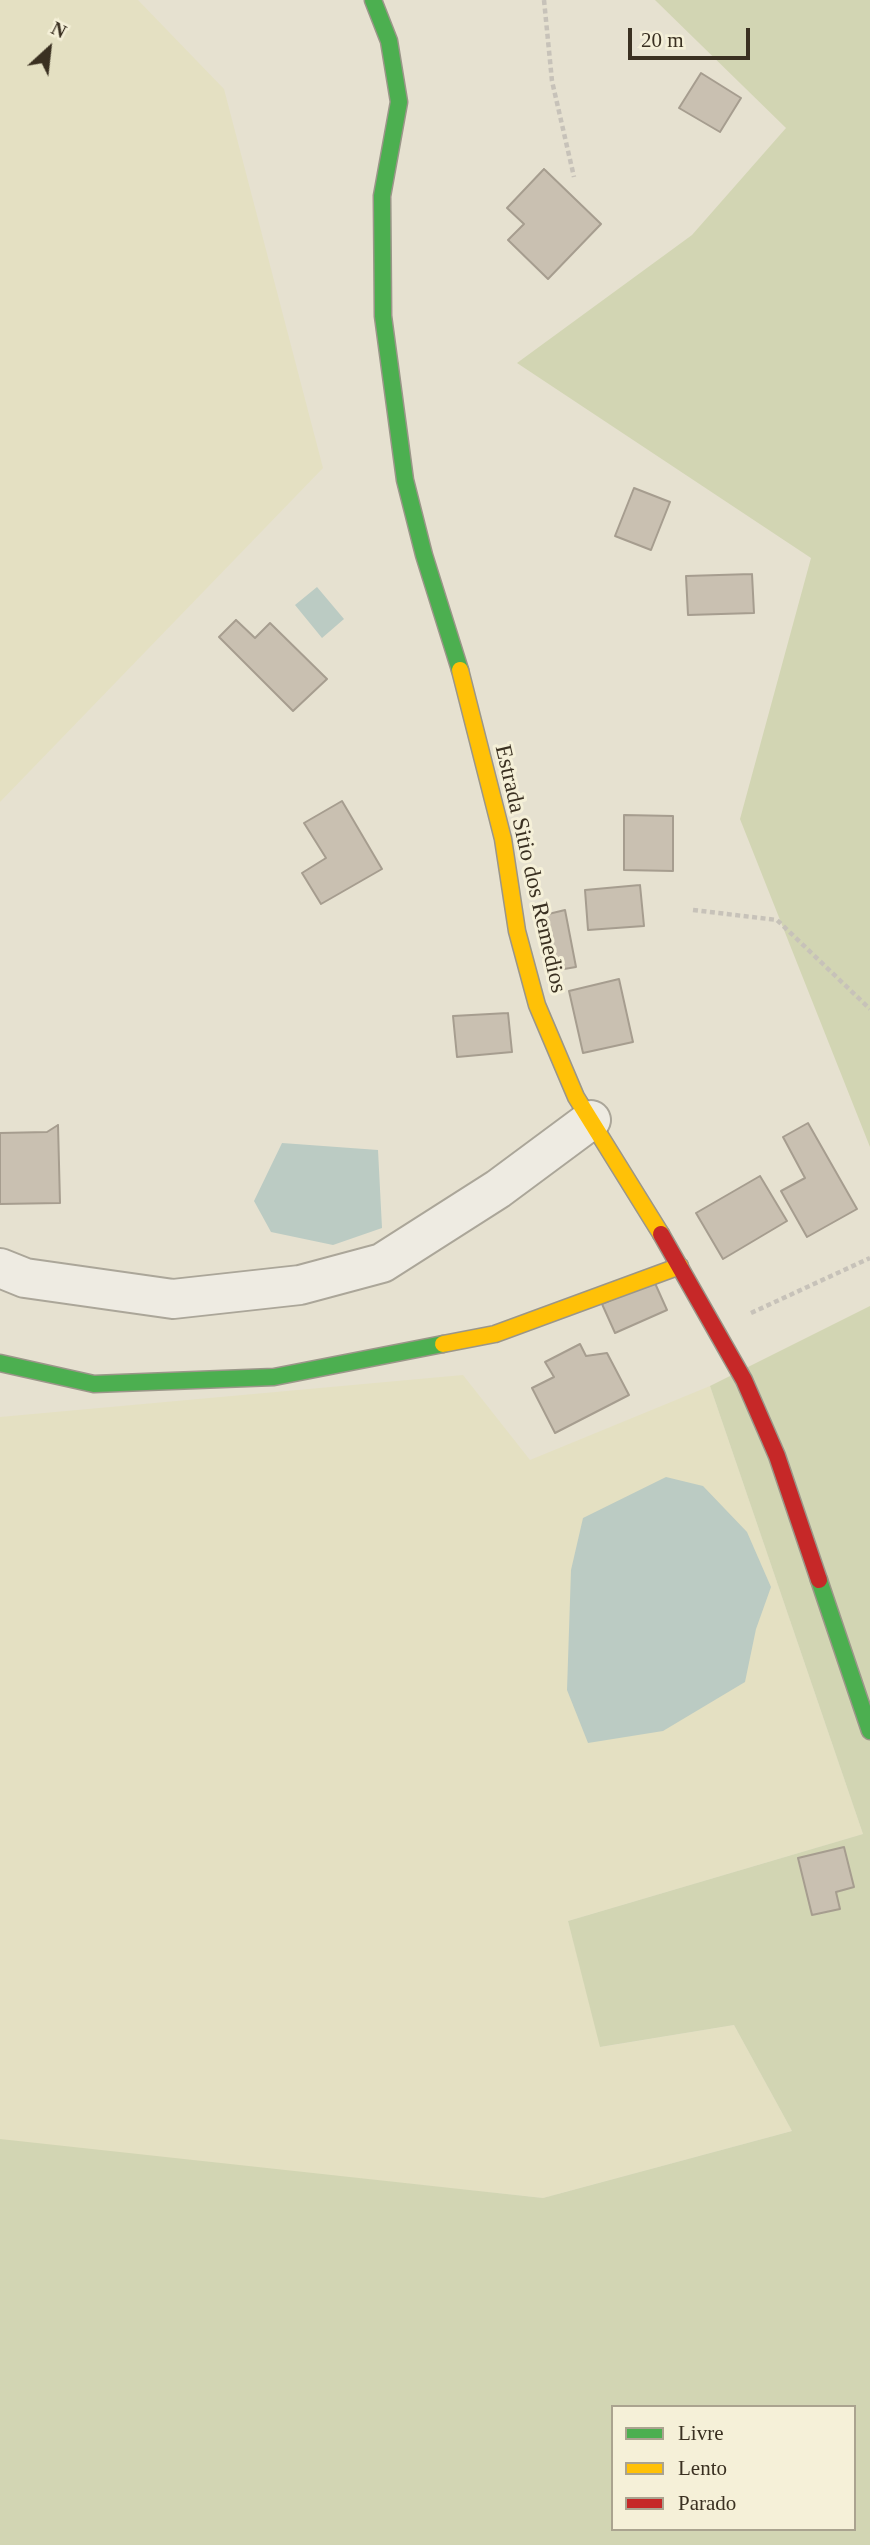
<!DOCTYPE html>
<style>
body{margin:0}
#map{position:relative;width:870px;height:2545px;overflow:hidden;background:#e6e1d0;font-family:Georgia,serif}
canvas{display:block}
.legend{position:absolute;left:611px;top:2405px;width:245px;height:126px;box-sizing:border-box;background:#f5f0d8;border:2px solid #aaa38f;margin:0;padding:9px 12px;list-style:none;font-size:21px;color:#3a3021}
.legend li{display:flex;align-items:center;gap:14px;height:35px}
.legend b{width:35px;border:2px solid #aaa38f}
.north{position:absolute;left:14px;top:14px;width:70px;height:70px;-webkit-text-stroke:5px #f5f0d8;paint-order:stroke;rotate:27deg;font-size:19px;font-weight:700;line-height:28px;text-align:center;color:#3a3021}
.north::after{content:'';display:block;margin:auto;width:24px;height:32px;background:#3a3021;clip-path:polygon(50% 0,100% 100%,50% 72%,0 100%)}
.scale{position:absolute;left:628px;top:28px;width:122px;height:32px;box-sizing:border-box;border:4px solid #3a3021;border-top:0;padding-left:9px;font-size:21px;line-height:24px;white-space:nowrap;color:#3a3021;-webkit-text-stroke:5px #f5f0d8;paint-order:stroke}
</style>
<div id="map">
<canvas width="870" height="2545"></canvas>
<ul class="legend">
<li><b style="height:9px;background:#4caf50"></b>Livre</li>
<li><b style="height:9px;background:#ffc107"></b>Lento</li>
<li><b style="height:9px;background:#c62828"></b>Parado</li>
</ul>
<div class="north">N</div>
<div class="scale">20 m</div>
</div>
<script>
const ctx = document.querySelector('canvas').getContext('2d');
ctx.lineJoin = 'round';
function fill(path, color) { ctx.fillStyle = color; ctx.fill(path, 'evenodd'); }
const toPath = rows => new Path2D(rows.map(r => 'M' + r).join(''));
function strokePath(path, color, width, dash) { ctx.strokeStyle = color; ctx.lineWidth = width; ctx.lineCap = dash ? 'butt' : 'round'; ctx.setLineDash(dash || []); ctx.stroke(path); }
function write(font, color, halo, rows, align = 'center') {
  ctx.font = font + ' Georgia,serif'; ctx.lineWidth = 6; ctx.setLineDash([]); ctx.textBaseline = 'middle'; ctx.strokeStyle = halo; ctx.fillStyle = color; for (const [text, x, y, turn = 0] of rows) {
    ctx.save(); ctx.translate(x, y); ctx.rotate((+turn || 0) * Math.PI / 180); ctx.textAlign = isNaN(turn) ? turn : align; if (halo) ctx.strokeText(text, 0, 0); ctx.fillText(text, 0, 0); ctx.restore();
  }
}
fill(toPath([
 [0,0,138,0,224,89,323,468,0,802],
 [463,1375,530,1460,710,1386,863,1834,568,1921,601,2047,734,2025,792,2131,543,2198,0,2141,0,1417]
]), '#e4e0c2');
fill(toPath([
 [655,0,870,0,870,1147,740,819,811,558,517,363,692,235,786,128],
 [870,1306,870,2545,0,2545,0,2139,543,2198,792,2131,734,2025,600,2047,568,1921,863,1834,710,1386],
 [613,2407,854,2407,854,2529,613,2529]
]), '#d2d5b3');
fill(toPath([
 [317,587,344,619,322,638,295,605],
 [282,1143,378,1150,382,1228,333,1245,271,1232,254,1201],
 [666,1477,703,1486,747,1532,771,1587,756,1629,745,1682,663,1731,588,1743,567,1690,571,1570,583,1518]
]), '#bbcbc3');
const building = toPath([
 [701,73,741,98,720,132,679,108,701,73],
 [544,169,601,224,548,279,508,240,524,224,507,208,544,169],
 [634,488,670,502,651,550,615,536,634,488],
 [752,574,754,613,688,615,686,576,752,574],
 [236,620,255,638,270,623,327,679,293,711,219,637,236,620],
 [342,801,382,869,321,904,302,873,326,858,304,823,342,801],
 [624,815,673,816,673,871,624,870,624,815],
 [640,885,644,926,588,930,585,890,640,885],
 [565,910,576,967,546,972,536,917,565,910],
 [619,979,633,1042,583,1053,569,991,619,979],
 [508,1013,512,1052,457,1057,453,1016,508,1013],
 [808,1123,857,1209,807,1237,781,1191,805,1178,783,1137,808,1123],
 [58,1125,60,1203,0,1204,0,1133,47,1132,58,1125],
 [760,1176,787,1221,723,1259,696,1213,760,1176],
 [654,1281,667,1310,615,1333,602,1304,654,1281],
 [580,1344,586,1356,607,1353,629,1395,555,1433,532,1388,554,1377,545,1362,580,1344],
 [844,1847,854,1887,836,1892,840,1909,812,1915,798,1858,844,1847]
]);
fill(building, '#c9c0b1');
strokePath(building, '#a69d8f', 2);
const street = toPath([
 [0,1268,25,1278,173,1299,300,1285,382,1263,498,1189,591,1120]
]);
const fast = toPath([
 [373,0,389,41,399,102,382,196,383,316,405,480,424,555,460,670],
 [0,1363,94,1384,274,1377,443,1344],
 [819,1580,870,1731]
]);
const slow = toPath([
 [460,670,503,839,517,931,537,1005,576,1097,661,1234],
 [443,1344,495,1334,680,1266]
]);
const jam = toPath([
 [661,1234,744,1380,777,1456,819,1580]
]);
strokePath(street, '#aba699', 42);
strokePath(fast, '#9b9689', 19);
strokePath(slow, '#9b9689', 19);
strokePath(jam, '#9b9689', 19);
strokePath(toPath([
 [544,0,552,81,574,177],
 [693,910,777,920,870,1009],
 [751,1313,870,1258]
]), '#c7c2b9', 4.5, [5, 3.5]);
strokePath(street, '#eeebe2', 38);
strokePath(fast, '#4caf50', 16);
strokePath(slow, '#ffc107', 16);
strokePath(jam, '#c62828', 16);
write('23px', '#3a3021', '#f5f0d8', [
 ["Estrada Sitio dos Remedios",530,869,77]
]);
</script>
